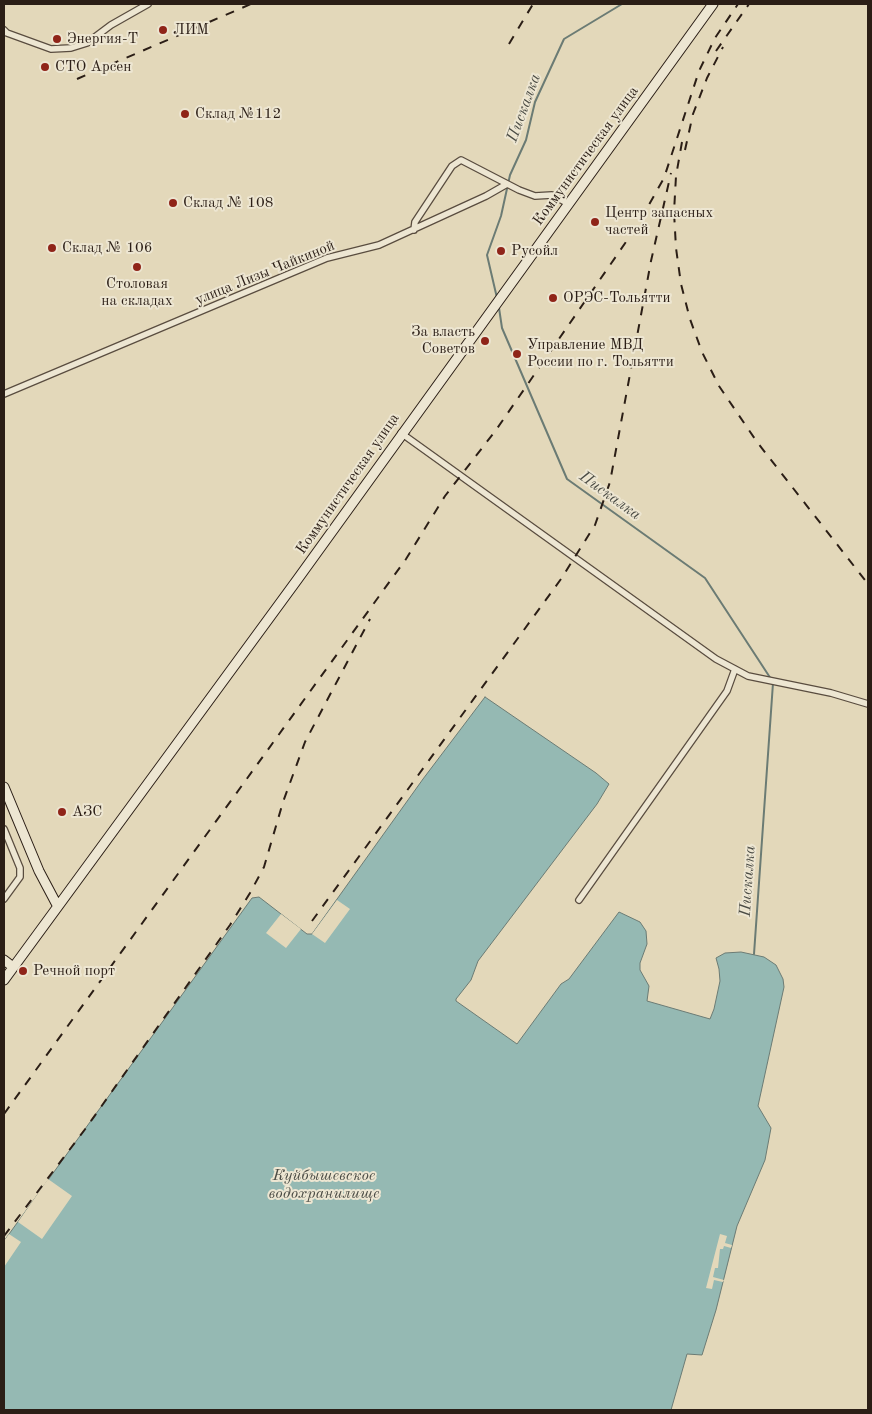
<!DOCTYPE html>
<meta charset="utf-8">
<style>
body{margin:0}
#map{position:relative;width:872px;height:1414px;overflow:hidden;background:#e3d8ba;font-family:"Old Standard TT",serif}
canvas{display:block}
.frame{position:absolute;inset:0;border:5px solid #2b1e16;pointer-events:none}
</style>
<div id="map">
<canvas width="872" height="1414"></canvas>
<div class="frame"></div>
</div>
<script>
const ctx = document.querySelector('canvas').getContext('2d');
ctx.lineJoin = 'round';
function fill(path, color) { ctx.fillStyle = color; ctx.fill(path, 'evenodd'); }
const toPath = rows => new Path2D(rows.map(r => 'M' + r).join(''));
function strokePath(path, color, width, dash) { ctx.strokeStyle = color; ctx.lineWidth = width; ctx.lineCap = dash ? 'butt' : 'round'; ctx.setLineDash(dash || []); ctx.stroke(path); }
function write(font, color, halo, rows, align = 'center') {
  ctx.font = font + ' "Old Standard TT",serif'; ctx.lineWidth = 4; ctx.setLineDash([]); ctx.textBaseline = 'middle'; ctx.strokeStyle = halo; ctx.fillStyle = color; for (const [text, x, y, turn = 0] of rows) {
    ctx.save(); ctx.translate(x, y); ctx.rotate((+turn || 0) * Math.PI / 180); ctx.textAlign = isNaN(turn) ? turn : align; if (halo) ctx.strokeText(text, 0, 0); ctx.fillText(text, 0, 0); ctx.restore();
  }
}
const water = toPath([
 [485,697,596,773,609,784,597,804,478,961,471,980,456,999,456,1001,517,1044,561,984,569,979,619,912,640,922,646,931,647,944,640,963,640,970,649,986,647,1001,710,1019,714,1009,720,981,719,969,716,958,725,953,741,952,764,957,776,965,783,979,784,987,758,1106,771,1128,765,1160,737,1226,716,1310,702,1355,687,1354,671,1410,4,1410,4,1241,252,898,259,897,307,934,312,934,423,779,485,697]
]);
fill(water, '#95b9b3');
strokePath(water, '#6b7b74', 1);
fill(toPath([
 [337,900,350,909,325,943,312,934],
 [281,914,301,929,286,948,266,933],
 [48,1179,72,1196,42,1239,18,1222],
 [9,1234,21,1242,4,1267,4,1241],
 [720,1234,727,1236,725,1243,732,1245,731,1248,724,1246,723,1249,720,1249,718,1268,715,1268,713,1277,724,1280,723,1282,714,1280,712,1289,706,1288]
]), '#e3d8ba');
strokePath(toPath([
 [497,298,487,255,501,216,510,175,526,140,535,102,564,39,622,4],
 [499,308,502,328,567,479,705,578,771,679],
 [754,954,773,683]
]), '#6b7b74', 2);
const street = toPath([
 [4,30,7,33,51,49,71,48,87,43,111,25,148,4],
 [414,230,415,222,452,166,461,160,519,190,535,196,552,195,569,204],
 [4,394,327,258,379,245,486,196,507,184],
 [401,433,716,659,748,676,831,693,868,704],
 [4,829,20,868,20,877,4,899],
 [579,900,727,691,735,669]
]);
const secondary = toPath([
 [4,787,39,871,57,905],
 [4,960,13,967],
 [4,980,297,580,713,4]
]);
strokePath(street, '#594c3f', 8);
strokePath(secondary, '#2b1e16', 11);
strokePath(street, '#ede6d2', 5.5);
strokePath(secondary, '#ede6d2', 9);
strokePath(toPath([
 [509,44,533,4],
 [716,51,749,4],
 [77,79,251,4],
 [682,142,676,176,674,212,676,248,681,284,690,319,702,352,719,386,757,442,868,584],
 [685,150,693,114,707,78,723,47],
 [312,921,561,579,595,525,610,482,651,261,671,173],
 [4,1114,406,559,445,496,496,430,637,226,664,178,699,71,715,38,738,4],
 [4,1236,86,1128,230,925,250,893,264,867,283,802,305,742,370,619]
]), '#2b1e16', 2, [9, 9]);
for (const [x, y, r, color] of [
 [163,30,5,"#8f2418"],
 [57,39,5,"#8f2418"],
 [45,67,5,"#8f2418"],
 [185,114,5,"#8f2418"],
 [173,203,5,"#8f2418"],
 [595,222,5,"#8f2418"],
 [52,248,5,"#8f2418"],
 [501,251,5,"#8f2418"],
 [137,267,5,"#8f2418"],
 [553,298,5,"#8f2418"],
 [485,341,5,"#8f2418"],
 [517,354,5,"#8f2418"],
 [62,812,5,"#8f2418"],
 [23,971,5,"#8f2418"]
]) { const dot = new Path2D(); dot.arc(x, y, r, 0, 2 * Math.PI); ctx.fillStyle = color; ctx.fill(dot); strokePath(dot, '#ede6d2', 2); }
write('15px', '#2b1e16', '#ede6d2', [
 ["ЛИМ",173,30],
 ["Энергия-Т",67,39],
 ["СТО Арсен",55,67],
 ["Склад №112",195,114],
 ["Склад № 108",183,203],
 ["Центр запасных",605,213],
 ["частей",605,230],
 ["Склад № 106",62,248],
 ["Русойл",511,251],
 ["Столовая",137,284,"center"],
 ["на складах",137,301,"center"],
 ["ОРЭС-Тольятти",563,298],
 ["За власть",475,332,"right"],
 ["Советов",475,349,"right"],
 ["Управление МВД",527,345],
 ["России по г. Тольятти",527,362],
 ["АЗС",72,812],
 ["Речной порт",33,971]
], 'left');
write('15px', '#2b1e16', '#ede6d2', [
 ["Коммунистическая улица",586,156,-54],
 ["улица Лизы Чайкиной",265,273,-22],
 ["Коммунистическая улица",348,484,-55]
]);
write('italic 16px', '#4b4c45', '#ede6d2', [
 ["Пискалка",524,108,-70],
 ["Пискалка",610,496,36],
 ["Пискалка",748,881,-86],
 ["Куйбышевское",324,1176],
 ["водохранилище",324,1194]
]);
</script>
